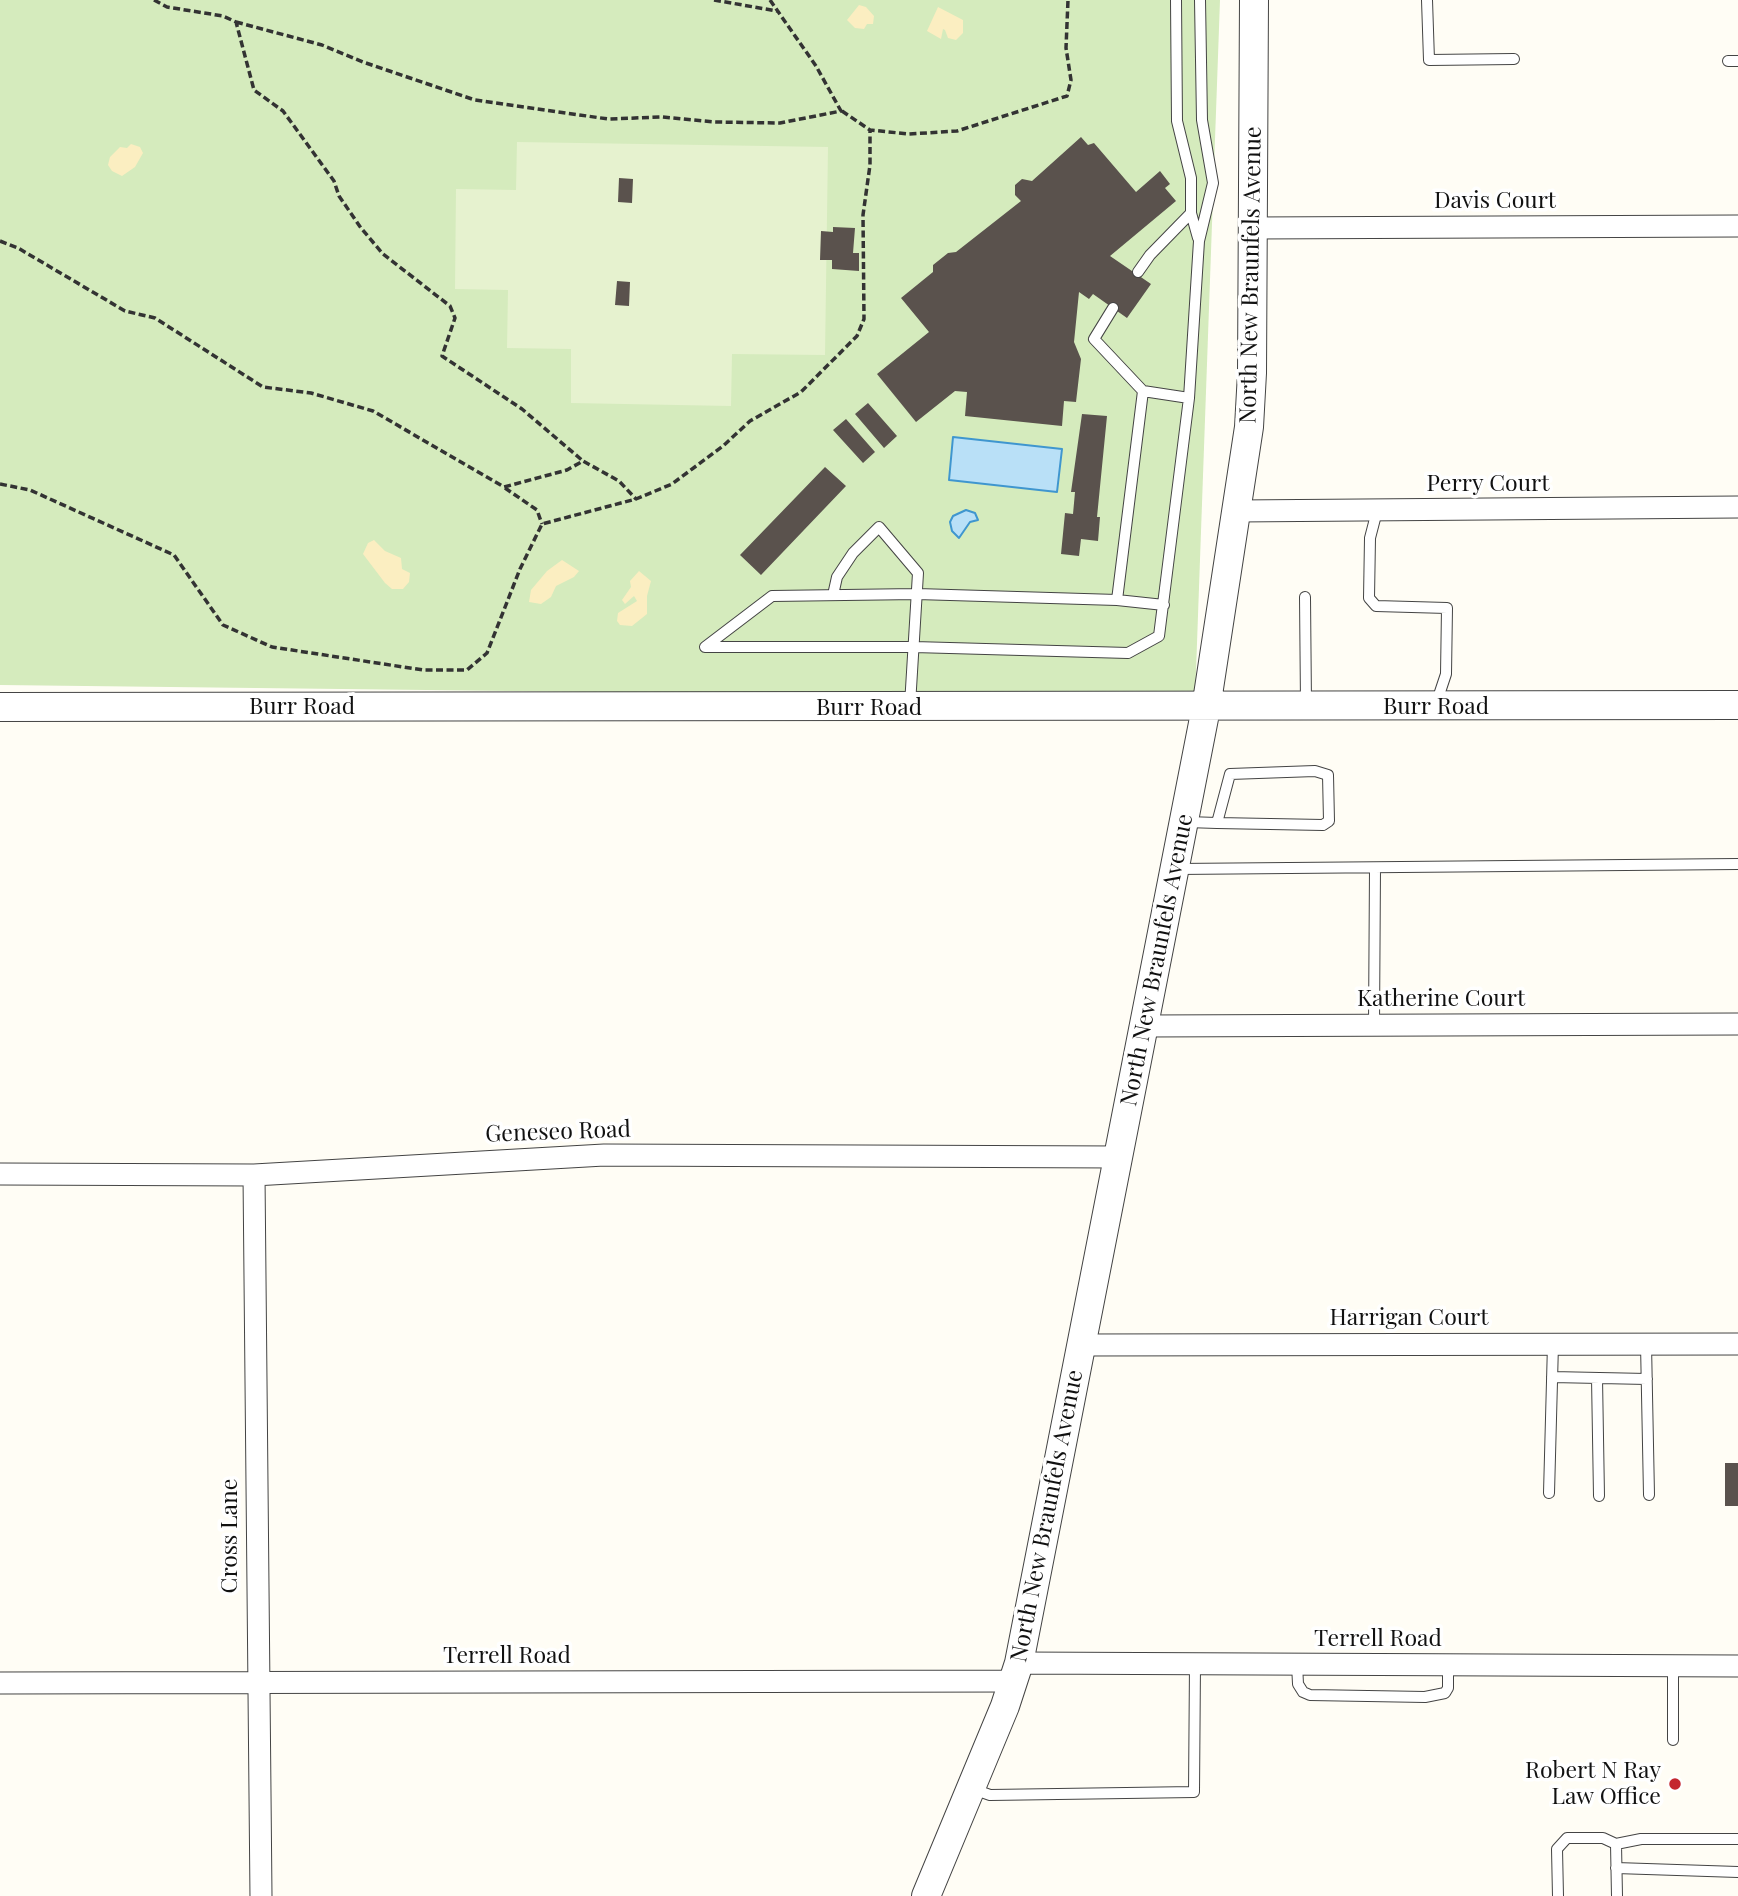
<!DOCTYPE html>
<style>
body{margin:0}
canvas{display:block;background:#fffdf5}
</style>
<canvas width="1738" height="1896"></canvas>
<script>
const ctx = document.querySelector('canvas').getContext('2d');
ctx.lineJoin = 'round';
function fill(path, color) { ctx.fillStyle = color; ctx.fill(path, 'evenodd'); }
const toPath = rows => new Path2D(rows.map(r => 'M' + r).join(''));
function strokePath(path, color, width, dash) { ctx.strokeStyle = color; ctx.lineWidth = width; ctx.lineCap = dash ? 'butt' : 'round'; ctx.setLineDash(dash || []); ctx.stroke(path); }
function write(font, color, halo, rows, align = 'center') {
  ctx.font = font + ' "Playfair Display",serif'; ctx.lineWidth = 7; ctx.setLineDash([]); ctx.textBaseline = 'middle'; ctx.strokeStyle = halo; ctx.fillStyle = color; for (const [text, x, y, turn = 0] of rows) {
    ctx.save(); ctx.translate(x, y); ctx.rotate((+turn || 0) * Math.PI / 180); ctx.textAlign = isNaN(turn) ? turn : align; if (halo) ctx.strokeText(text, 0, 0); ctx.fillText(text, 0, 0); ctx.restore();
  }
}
fill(toPath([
 [0,0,1220,0,1195,699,0,685]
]), '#d5ebbd');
fill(toPath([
 [859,5,866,7,874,16,873,24,867,24,864,29,855,28,847,20],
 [938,7,963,20,963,33,956,40,948,38,945,30,943,29,941,39,927,31],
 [131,144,140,147,143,153,135,167,122,176,112,171,108,165,110,157,120,147,127,148],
 [374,540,385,551,401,558,402,569,410,573,409,582,403,589,392,589,385,583,363,554,368,543],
 [562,560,579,571,574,577,556,586,551,597,541,604,529,602,531,590,547,571],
 [639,571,651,581,647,596,647,614,632,626,620,625,617,621,618,613,637,601,634,596,625,604,622,600,631,587,630,581]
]), '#fbeec1');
fill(toPath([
 [517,142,828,147,825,355,732,354,731,406,571,403,571,349,507,348,508,290,455,289,456,189,516,190]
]), '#e6f2cf');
const water = toPath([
 [953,437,1062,449,1057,492,949,480,953,437],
 [966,510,975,513,978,520,970,522,959,538,952,531,950,522,953,516,966,510]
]);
fill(water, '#b9e0f7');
strokePath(water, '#3f96cf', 2);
fill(toPath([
 [1081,137,1088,145,1094,143,1136,192,1160,171,1170,184,1165,188,1176,201,1110,256,1151,284,1127,318,1093,294,1089,299,1079,292,1074,342,1081,359,1076,402,1064,401,1062,426,965,416,967,392,955,391,916,422,877,374,929,332,901,298,933,272,933,265,948,253,956,252,1021,201,1015,195,1015,185,1022,179,1032,181],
 [619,178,633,179,632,203,618,202],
 [833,227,855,228,853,253,859,253,859,271,832,269,832,260,820,260,821,231,833,232],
 [617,281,630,282,629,306,615,305],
 [868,403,897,436,884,448,855,414],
 [1082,414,1107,416,1097,517,1100,517,1098,541,1081,539,1079,556,1061,554,1065,513,1073,514,1075,492,1071,492],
 [846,419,875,452,863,463,833,430],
 [825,467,846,486,761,575,740,555],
 [1725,1463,1738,1463,1738,1506,1725,1506]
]), '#5a524d');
const service = toPath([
 [1176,0,1177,121,1191,178,1191,213,1198,238],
 [1427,0,1429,60,1514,59],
 [1728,61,1738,61],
 [1138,272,1150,255,1191,213],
 [1113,308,1094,339,1143,391,1189,398],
 [1143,391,1117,600,917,594,772,596,705,647,914,647,1128,653,1159,636,1189,398,1199,241,1213,183,1202,120,1200,0],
 [1377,511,1370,538,1369,598,1376,606,1447,608,1446,674,1436,704],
 [833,595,837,577,853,553,879,527,918,573,910,705],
 [1305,597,1306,704],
 [1117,600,1164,605],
 [1187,822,1217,823,1323,825,1329,821,1328,775,1315,771,1230,774,1217,823],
 [1177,869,1738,864],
 [1374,1025,1375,868],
 [1646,1344,1649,1495],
 [1552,1377,1647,1379],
 [1597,1378,1599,1496],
 [1549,1493,1553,1344],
 [1297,1664,1298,1684,1303,1692,1310,1695,1425,1697,1445,1693,1448,1688,1448,1665],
 [1673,1666,1673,1740],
 [973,1789,990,1795,1194,1792,1195,1664],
 [1616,1844,1641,1839,1738,1839],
 [1616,1868,1738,1872],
 [1558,1896,1557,1849,1567,1838,1603,1838,1616,1844,1617,1896]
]);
const minor = toPath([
 [1252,228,1738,226],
 [1237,511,1738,507],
 [1145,1026,1738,1024],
 [0,1174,254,1175,604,1155,1119,1157],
 [254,1175,261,1896],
 [1081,1345,1738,1344],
 [1019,1663,1738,1666],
 [0,1683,1014,1681]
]);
const tertiary = toPath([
 [0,707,1738,705],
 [926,1896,1005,1706,1019,1663,1206,708,1249,427,1252,373,1254,0]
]);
strokePath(service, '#444', 12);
strokePath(minor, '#444', 23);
strokePath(tertiary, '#444', 30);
strokePath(toPath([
 [154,0,167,7,223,16,236,22,254,90,283,111,334,181,339,196,361,228,383,254,450,306,455,318,442,356,522,409,583,461],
 [714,0,777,11],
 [236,22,322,45,363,62,475,100,608,119,662,117,714,122,780,123,841,111,816,66,770,0],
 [842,111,870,130,909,134,957,131,1067,96,1071,80,1066,48,1068,0],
 [0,241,18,248,125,311,155,318,263,387,311,393,373,411,504,487,567,470,583,461,619,481,636,499],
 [0,484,30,490,174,555,223,625,272,647,423,670,467,670,487,653,520,569,542,524,636,499,672,484,723,446,750,421,801,392,857,336,864,319,863,215,870,165,870,130],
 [505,488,537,510,542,524]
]), '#333', 3.5, [7, 3.5]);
strokePath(service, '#fff', 10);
strokePath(minor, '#fff', 21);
strokePath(tertiary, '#fff', 28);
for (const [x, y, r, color] of [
 [1675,1784,7,"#c4262e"]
]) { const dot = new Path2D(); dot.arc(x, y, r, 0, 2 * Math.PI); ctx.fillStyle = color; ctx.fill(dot); strokePath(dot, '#fff', 2.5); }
write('23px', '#111', '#fff', [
 ["Davis Court",1495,201],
 ["North New Braunfels Avenue",1251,275,-89],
 ["Perry Court",1488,484],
 ["Burr Road",302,707],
 ["Burr Road",1436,707],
 ["Burr Road",869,708],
 ["North New Braunfels Avenue",1157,960,-79],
 ["Katherine Court",1441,999],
 ["Geneseo Road",558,1132,-2],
 ["Harrigan Court",1409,1318],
 ["North New Braunfels Avenue",1047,1516,-79],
 ["Cross Lane",230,1536,-90],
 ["Terrell Road",1378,1639],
 ["Terrell Road",507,1656]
]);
write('23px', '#111', '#fff', [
 ["Robert N Ray",1661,1771],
 ["Law Office",1661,1797]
], 'right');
</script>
